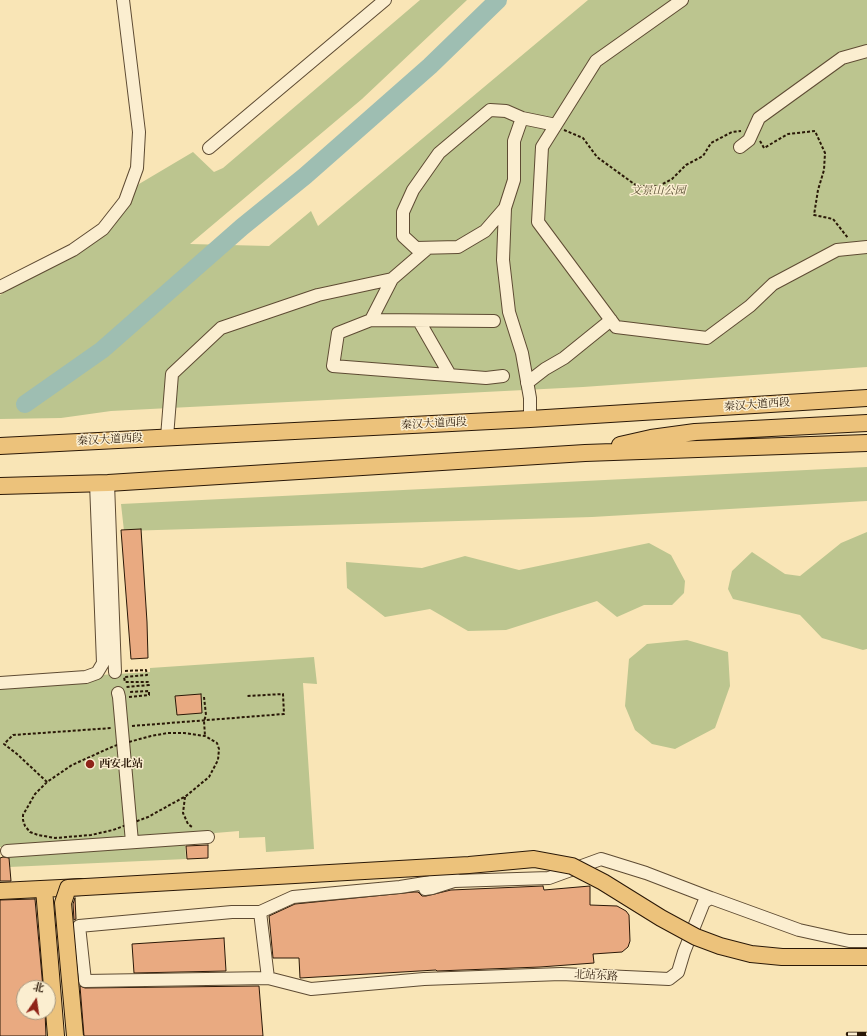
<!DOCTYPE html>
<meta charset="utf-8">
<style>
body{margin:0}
#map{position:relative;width:867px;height:1036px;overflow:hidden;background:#f9e5b6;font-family:"Old Standard TT","Noto Serif SC",serif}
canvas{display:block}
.north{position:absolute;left:16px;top:980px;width:40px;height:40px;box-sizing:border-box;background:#fbeed0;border:1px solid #a79880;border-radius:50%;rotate:13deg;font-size:11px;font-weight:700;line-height:16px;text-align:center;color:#2a1807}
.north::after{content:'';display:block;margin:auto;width:14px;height:18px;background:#8f2418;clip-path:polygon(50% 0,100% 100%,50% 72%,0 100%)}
</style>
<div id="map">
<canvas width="867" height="1036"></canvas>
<div class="north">北</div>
</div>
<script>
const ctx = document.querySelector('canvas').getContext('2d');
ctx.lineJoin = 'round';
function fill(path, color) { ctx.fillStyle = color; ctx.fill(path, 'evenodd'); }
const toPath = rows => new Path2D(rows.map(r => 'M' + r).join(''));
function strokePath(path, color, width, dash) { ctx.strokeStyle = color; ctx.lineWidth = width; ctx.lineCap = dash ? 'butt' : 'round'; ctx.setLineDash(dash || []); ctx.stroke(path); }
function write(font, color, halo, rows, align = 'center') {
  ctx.font = font + ' "Old Standard TT","Noto Serif SC",serif'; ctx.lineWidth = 3; ctx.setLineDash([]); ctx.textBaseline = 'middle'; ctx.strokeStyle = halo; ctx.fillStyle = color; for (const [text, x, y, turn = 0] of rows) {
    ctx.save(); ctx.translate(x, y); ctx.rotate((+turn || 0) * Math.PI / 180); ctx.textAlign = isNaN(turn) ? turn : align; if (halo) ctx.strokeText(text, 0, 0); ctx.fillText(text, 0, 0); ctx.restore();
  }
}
fill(toPath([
 [420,0,467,0,362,99,190,244,269,246,311,211,318,226,588,0,867,0,867,367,583,387,111,411,61,418,0,419,0,295,101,235,139,184,193,152,214,172,223,168],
 [867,467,867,501,592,517,124,531,121,504],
 [867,532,867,649,863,650,822,638,800,615,733,599,728,589,732,571,752,552,785,574,800,576,841,543],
 [649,543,671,555,685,581,684,593,672,605,644,605,617,617,597,601,506,630,468,631,430,609,385,617,347,588,346,562,422,568,465,556,519,570],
 [687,640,728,652,730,686,715,728,675,749,652,744,635,730,625,706,629,659,647,644],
 [314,657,317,684,303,683,314,849,266,852,265,837,239,838,239,831,215,833,207,841,185,842,186,859,9,867,7,847,0,847,0,681,150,672,150,668]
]), '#bcc58f');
strokePath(toPath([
 [25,404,102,350,242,227,305,176,430,66,498,0]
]), '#9ebeb2', 18);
const building = toPath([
 [141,529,147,622,148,658,131,659,121,530,141,529],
 [201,694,202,713,177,715,175,696,201,694],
 [208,845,208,858,187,859,186,846,208,845],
 [3,857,9,858,11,881,0,881,0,858,3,857],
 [543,886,544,890,590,886,590,905,617,906,626,911,629,915,630,941,628,947,622,952,593,954,594,963,540,967,437,971,436,970,300,978,299,958,273,958,269,916,295,904,414,892,418,892,422,896,426,896,451,890,543,886],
 [75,898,76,919,74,920,73,904,75,898],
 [35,899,43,988,24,988,24,1012,45,1012,46,1036,0,1036,0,900,35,899],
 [224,938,226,971,134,973,132,944,224,938],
 [80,986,85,988,259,986,263,1036,84,1036,80,986]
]);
fill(building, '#e9aa81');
strokePath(building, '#2a1807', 1);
const minor = toPath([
 [682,0,596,61,542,147,538,222,616,327,707,338,750,306,773,284,837,250,867,247],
 [522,118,514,141,514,180,505,208,485,231,458,247,416,248,403,236,403,212,413,190,439,153,490,110,506,111,522,118,556,125],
 [740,147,749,140,759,118,842,58,867,51],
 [209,148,385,0],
 [505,208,503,260,509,312,522,353,530,398,530,419],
 [392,279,371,320,338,333,333,366,486,378,503,376],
 [0,287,73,250,103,229,125,201,137,168,139,132,123,0],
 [371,320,494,321],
 [419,321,450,375],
 [527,383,545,369,564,358,611,320],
 [167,437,172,374,221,328,318,295,392,279,428,248],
 [108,483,115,672],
 [0,683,86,677,97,673,103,663,96,483],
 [118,693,119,697,132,842],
 [7,851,208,837],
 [457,869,445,872,431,882,400,887,293,897,260,912,232,912,79,926,85,981,268,978,311,989,424,979,561,974,669,979,678,972,684,952,704,902,711,898,799,930,849,941,867,941],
 [425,889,432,888,454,881,549,878,601,859,646,873,711,898],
 [260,912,268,978]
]);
const major = toPath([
 [620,445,651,438,695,432,867,423],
 [0,446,530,419,867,398],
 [0,486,108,483,585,453,867,443],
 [44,889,56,1036],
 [0,891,81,887]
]);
strokePath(minor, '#5e4b33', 14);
strokePath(major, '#2a1807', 18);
strokePath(toPath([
 [564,130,583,138,597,157,637,186,659,186,672,179,686,165,703,156,711,143,732,132,741,131],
 [760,141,764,148,788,134,815,131,825,153,824,170,818,190,814,215,833,219,848,238],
 [125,671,146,670,147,675,124,677,125,682,148,682,149,685,126,687],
 [129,697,149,695,149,691,129,692],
 [204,697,206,715,204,721,205,736],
 [132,726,284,714,283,694,247,696],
 [168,733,184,733,205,736,217,743,219,749,218,760,209,777,186,796,148,817,113,830,91,835,55,838,38,835,30,832,25,826,23,820,23,815,35,794,47,782,72,765,114,746,151,736,168,733],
 [47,782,17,754,4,744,13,735,112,728],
 [185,797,183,813,188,824,192,827]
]), '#2a1807', 2, [3, 2]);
strokePath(minor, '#fbeed0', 12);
strokePath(major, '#ecc27b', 16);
const rail = toPath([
 [848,1034,867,1034]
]);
strokePath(rail, '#2a1807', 4.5);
strokePath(rail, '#fbeed0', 3, [9]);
const majorBridge = toPath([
 [75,1036,63,903,68,888,469,865,534,859,572,866,603,882,661,918,696,937,720,946,751,954,782,957,867,957]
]);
strokePath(majorBridge, '#2a1807', 18, []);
strokePath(majorBridge, '#ecc27b', 16);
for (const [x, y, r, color] of [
 [90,764,5,"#8f2418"]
]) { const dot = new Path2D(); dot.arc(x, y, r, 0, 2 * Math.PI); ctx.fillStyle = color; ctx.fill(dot); strokePath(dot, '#fbeed0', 1.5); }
write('italic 11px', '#564c30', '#fbeed0', [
 ["文景山公园",658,191]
]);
write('11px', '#2a1807', '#fbeed0', [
 ["秦汉大道西段",757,405,-4],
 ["秦汉大道西段",434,424,-3],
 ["秦汉大道西段",110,440,-3],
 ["北站东路",596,976,3]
]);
write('bold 11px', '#2a1807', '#fbeed0', [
 ["西安北站",99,764]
], 'left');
</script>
